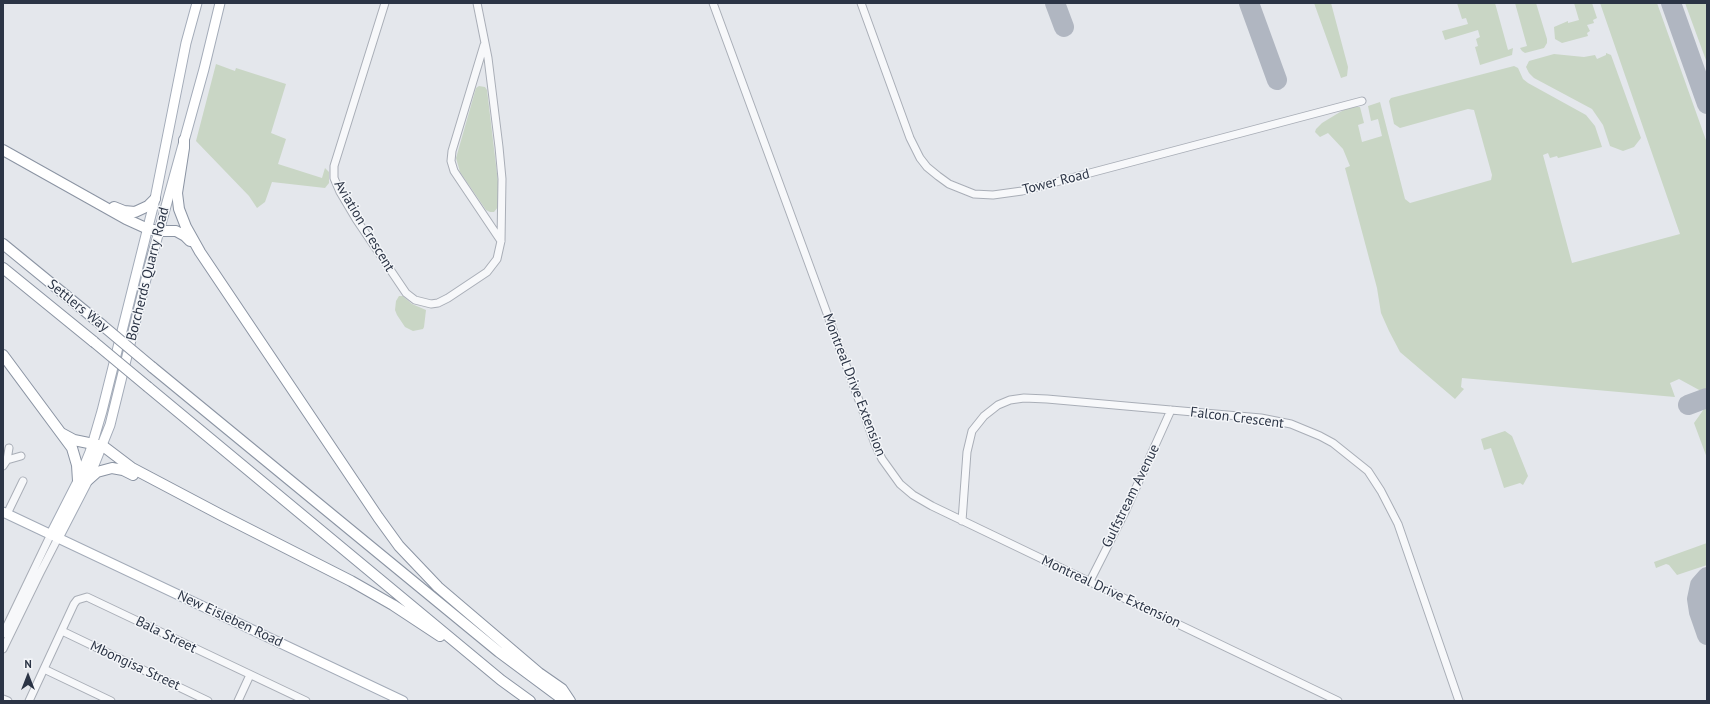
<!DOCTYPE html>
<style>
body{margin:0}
#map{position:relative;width:1710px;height:704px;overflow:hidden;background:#e4e7ec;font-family:"PT Sans",sans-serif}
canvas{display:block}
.frame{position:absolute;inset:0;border:4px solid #2b3445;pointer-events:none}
.north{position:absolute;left:8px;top:656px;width:40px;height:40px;-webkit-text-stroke:3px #f4f6f9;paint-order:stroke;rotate:0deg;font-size:11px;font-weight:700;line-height:16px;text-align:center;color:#2b3445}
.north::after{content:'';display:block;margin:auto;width:14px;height:18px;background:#2b3445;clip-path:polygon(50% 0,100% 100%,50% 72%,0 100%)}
</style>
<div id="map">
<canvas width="1710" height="704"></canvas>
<div class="frame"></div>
<div class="north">N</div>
</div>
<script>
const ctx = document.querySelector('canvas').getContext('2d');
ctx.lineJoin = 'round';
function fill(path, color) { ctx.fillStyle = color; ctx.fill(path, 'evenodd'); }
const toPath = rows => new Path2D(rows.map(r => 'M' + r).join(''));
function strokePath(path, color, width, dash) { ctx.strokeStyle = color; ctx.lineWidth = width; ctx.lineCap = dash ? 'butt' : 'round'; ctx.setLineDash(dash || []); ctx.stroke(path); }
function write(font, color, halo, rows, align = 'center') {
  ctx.font = font + ' "PT Sans",sans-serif'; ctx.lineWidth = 3; ctx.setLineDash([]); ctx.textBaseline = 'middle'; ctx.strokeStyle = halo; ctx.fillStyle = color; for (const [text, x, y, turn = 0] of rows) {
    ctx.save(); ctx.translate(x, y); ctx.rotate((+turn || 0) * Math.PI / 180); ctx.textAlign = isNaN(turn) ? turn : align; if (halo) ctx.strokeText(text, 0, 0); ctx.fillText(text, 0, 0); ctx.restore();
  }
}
fill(toPath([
 [1314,3,1331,3,1348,67,1347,76,1341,78],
 [1457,3,1495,3,1508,50,1513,48,1512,55,1480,65,1475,47,1478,46,1476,39,1480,37,1478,30,1445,40,1442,31,1468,24,1466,18,1462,19],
 [1515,3,1536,3,1547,39,1547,43,1544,48,1525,53,1522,51,1520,48,1527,46],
 [1574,3,1592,3,1597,18,1593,20,1594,23,1587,25,1590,31,1587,33,1588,36,1562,43,1555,39,1554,27,1568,21,1568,23,1579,20],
 [1600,3,1657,3,1707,143,1707,388,1701,391,1679,379,1670,383,1675,397,1462,378,1461,387,1464,389,1455,399,1400,352,1389,331,1381,313,1377,288,1345,168,1350,166,1343,149,1328,133,1320,137,1315,132,1316,129,1322,123,1340,112,1350,107,1360,107,1364,123,1358,125,1362,142,1382,136,1378,119,1371,121,1368,106,1380,102,1405,199,1410,203,1491,180,1492,175,1474,110,1468,109,1400,128,1394,124,1389,101,1391,98,1514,66,1518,68,1523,79,1528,83,1586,115,1595,126,1602,147,1558,158,1557,156,1550,158,1548,153,1543,155,1572,263,1680,234],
 [1685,3,1707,3,1707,63],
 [1606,53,1611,55,1641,138,1634,147,1623,151,1610,146,1603,125,1592,109,1534,78,1529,73,1526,67,1529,61,1554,54,1584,57,1595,55,1597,59,1606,55],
 [216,64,235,71,236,68,286,84,271,133,286,139,278,164,322,178,325,168,329,172,329,183,325,188,272,182,265,202,257,208,249,196,196,141],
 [479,86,485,87,487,90,498,182,498,207,494,212,490,212,486,210,460,172,456,158,476,88],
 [399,296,403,296,412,304,426,310,424,327,423,329,413,331,405,327,397,315,395,310,396,301],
 [1707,408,1707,458,1694,423,1704,409],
 [1505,431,1512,436,1528,476,1523,485,1520,483,1504,488,1491,448,1484,450,1481,439],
 [1707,543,1707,565,1677,575,1669,565,1666,564,1656,568,1654,562]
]), '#c9d6c5');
strokePath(toPath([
 [1055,3,1064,27],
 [1249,3,1277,80],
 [1671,3,1707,104],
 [1688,405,1707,398],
 [1707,577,1700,585,1697,599,1699,612,1707,635]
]), '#b0b6c1', 20);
const minor = toPath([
 [385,3,334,166,334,178,340,192,356,219,406,293,415,300,431,304,438,303,448,298,487,272,497,259,501,241,502,179,499,147,488,58,477,3],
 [713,3,875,444,882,459,900,484,913,495,932,506,1338,701],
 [861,3,910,138,920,158,927,167,938,176,949,184,974,194,993,195,1022,191,1362,101],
 [484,45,452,151,451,161,454,171,501,241],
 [7,460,9,448],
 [3,466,7,460,21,456],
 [7,514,23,481],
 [962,521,967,452,972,431,984,416,998,405,1010,400,1024,398,1047,399,1261,418,1291,424,1320,436,1333,443,1368,471,1381,491,1398,524,1459,701],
 [1090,581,1126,510,1171,410],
 [62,631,208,701],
 [3,634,51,534],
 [3,649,40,573,58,538],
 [44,669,111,701],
 [3,699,8,701],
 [29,701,74,604,77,600,87,597,306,701],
 [238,701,250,675]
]);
const major = toPath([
 [3,512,403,701],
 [51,534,78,481,90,452,102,411,155,199,186,43,197,3],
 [58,538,88,480,110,425,148,271,204,69,220,3]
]);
const highway = toPath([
 [184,140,184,148,177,193,179,209,186,227,200,252,378,517,399,546,438,587,539,673,562,689,570,701],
 [3,150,126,219,148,229,159,231,176,231,185,236,190,241],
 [114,207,124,211,135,212,148,206,155,199],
 [3,244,102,325],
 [3,268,94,342],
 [3,355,72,448,77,465,78,481],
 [152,367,499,652,565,701],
 [148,387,501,680,530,701],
 [61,433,74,440,103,446,132,468,221,515,351,581,393,605,440,636],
 [88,480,97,472,112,468,123,470,133,475]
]);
strokePath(minor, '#a9aeb7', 9);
strokePath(major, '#a3abb8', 11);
strokePath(highway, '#8b94a3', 12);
strokePath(minor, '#f7f8fa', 7);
strokePath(major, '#fff', 9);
strokePath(highway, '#fff', 10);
const highwayBridge = toPath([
 [102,325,152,367],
 [94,342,148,387]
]);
strokePath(highwayBridge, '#8b94a3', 12, []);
strokePath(highwayBridge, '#fff', 10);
write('14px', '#2b3445', '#f4f6f9', [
 ["Tower Road",1056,182,-14],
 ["Aviation Crescent",364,226,59],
 ["Borcherds Quarry Road",148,274,-76],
 ["Settlers Way",78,306,39],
 ["Montreal Drive Extension",854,385,69],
 ["Falcon Crescent",1237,418,7],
 ["Gulfstream Avenue",1131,496,-64],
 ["Montreal Drive Extension",1111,592,25],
 ["New Eisleben Road",230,619,25],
 ["Bala Street",166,635,26],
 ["Mbongisa Street",135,666,25]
]);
</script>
